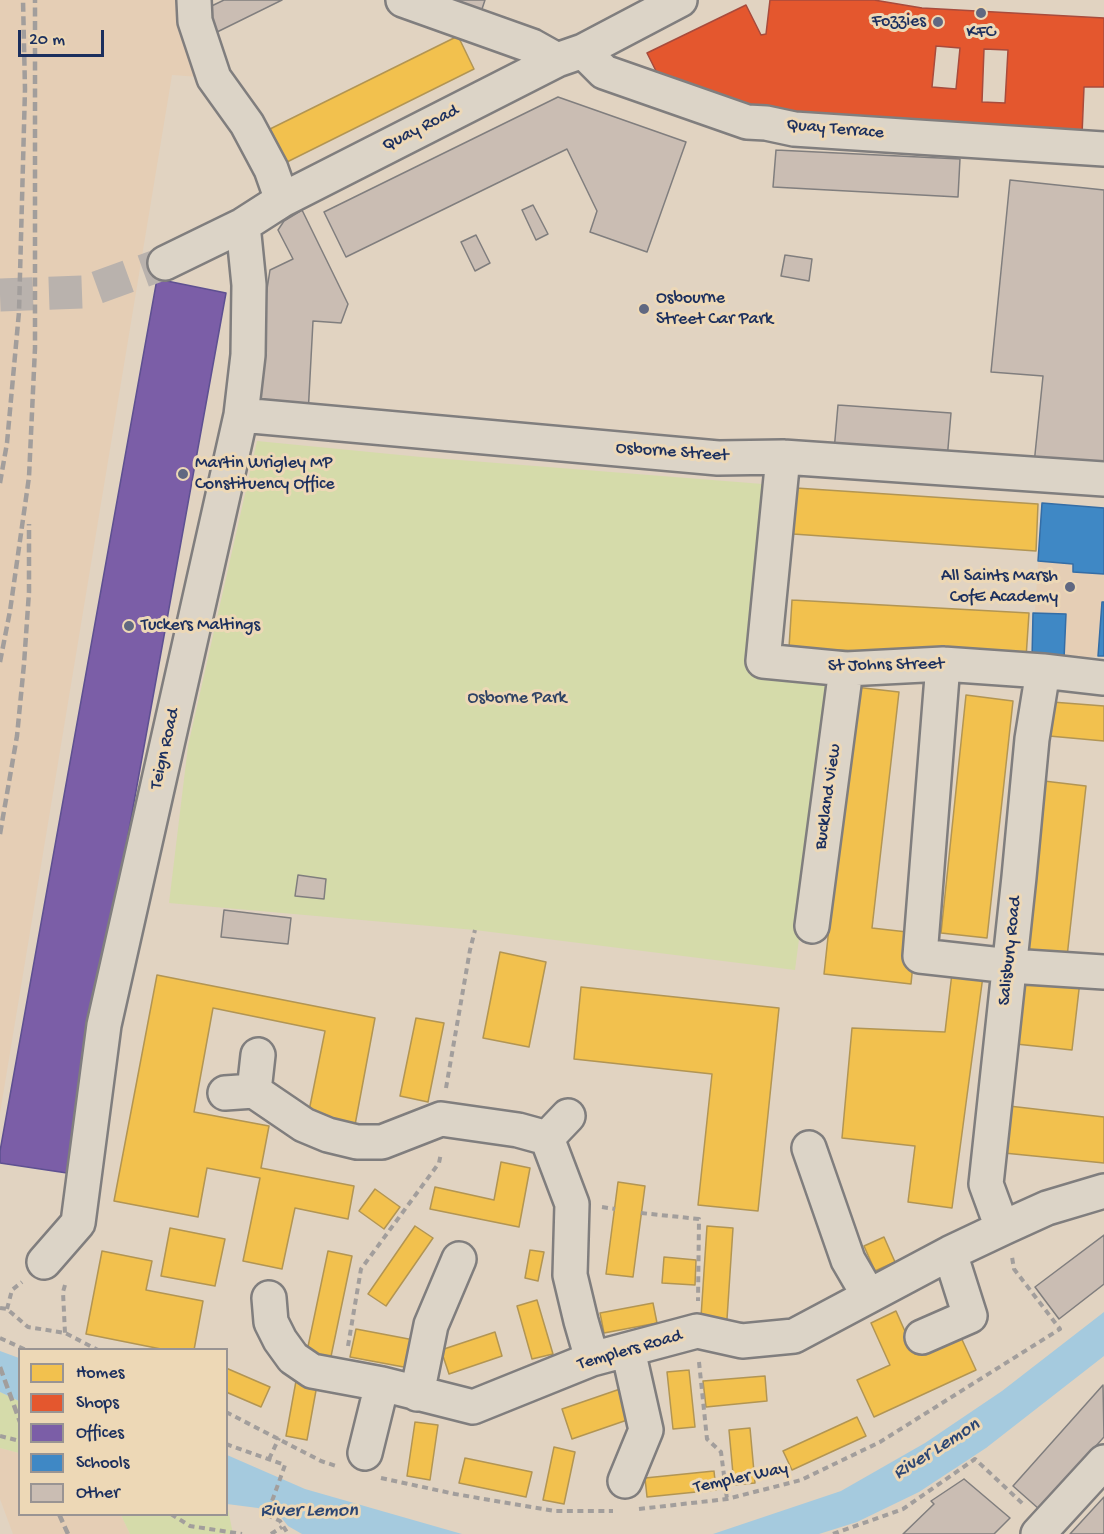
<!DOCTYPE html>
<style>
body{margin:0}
#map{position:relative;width:1104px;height:1534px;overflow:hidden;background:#e1d3c1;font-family:"Gochi Hand",sans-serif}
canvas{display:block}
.legend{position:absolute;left:18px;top:1348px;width:210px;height:168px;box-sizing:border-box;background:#edd8b6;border:2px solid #999493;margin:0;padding:8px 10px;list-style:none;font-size:18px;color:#1b2f5e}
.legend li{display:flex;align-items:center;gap:12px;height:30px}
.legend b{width:30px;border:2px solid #999493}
.scale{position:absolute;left:18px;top:30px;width:86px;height:27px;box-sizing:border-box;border:3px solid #1b2f5e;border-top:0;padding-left:8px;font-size:18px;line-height:21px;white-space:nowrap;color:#1b2f5e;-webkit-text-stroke:4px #edd8b6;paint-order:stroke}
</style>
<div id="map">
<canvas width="1104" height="1534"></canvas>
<ul class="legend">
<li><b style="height:16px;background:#f2c14e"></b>Homes</li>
<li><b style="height:16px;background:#e4572e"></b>Shops</li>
<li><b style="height:16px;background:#7b5ea7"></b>Offices</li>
<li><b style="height:16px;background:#3f88c5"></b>Schools</li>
<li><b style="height:16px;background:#cabdb3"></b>Other</li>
</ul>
<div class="scale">20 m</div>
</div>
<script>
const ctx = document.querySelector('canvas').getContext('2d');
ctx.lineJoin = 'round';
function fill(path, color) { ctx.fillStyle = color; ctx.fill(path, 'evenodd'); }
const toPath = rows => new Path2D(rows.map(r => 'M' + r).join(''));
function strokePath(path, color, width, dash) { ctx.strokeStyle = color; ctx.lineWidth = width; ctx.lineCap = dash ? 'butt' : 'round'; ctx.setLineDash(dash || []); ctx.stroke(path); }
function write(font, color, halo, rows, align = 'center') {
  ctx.font = font + ' "Gochi Hand",sans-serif'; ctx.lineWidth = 6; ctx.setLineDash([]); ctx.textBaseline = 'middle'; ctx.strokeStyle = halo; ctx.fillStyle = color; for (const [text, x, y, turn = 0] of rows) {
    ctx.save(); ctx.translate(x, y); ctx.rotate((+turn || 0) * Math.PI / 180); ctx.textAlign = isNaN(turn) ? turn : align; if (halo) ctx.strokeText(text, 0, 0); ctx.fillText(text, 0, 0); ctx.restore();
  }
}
fill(toPath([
 [0,0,182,0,200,77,172,75,0,1113],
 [1042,503,1104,508,1104,656,1064,659,1032,658],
 [0,1448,19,1453,20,1514,121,1515,130,1534,13,1534,0,1499]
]), '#e5ceb5');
fill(toPath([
 [257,441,421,457,763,484,752,668,832,683,795,970,475,930,169,903,188,746],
 [0,1392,19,1401,19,1453,0,1448],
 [227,1504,233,1534,130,1534,121,1515,226,1514]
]), '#d5dbaa');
fill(toPath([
 [1104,1312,1104,1356,986,1448,919,1492,857,1522,819,1534,713,1534,841,1491,925,1443,1002,1391],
 [0,1351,19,1358,19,1401,0,1392],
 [227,1455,305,1489,462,1534,302,1534,288,1526,280,1516,258,1508,227,1504]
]), '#a5cade');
const homes = toPath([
 [458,36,474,69,287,162,270,129,458,36],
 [796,488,1038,504,1036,551,793,534,796,488],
 [792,600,1029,613,1026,658,789,648,792,600],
 [855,687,899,692,872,928,916,933,911,984,824,974,855,687],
 [966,695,1013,701,987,938,941,933,966,695],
 [1052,702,1104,706,1104,741,1049,736,1052,702],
 [1044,781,1086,786,1066,966,1024,961,1044,781],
 [500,952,546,962,529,1047,483,1038,500,952],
 [952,973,983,976,952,1208,908,1202,915,1146,842,1138,852,1028,945,1032,952,973],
 [157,975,375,1018,355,1125,308,1116,325,1031,213,1008,194,1112,269,1126,261,1168,354,1186,348,1219,295,1208,282,1269,243,1261,260,1178,207,1168,198,1217,114,1201,157,975],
 [1024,975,1080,981,1072,1050,1016,1044,1024,975],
 [581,987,779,1008,758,1211,698,1205,712,1074,574,1059,581,987],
 [416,1018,444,1023,428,1102,400,1096,416,1018],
 [1009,1106,1104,1117,1104,1163,1004,1153,1009,1106],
 [501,1162,530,1168,519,1227,430,1209,435,1187,494,1200,501,1162],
 [618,1182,645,1186,633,1277,606,1274,618,1182],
 [375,1189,400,1207,384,1229,359,1211,375,1189],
 [415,1226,433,1238,386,1306,368,1294,415,1226],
 [707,1226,733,1228,727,1319,701,1317,707,1226],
 [170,1228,225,1239,215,1286,161,1276,170,1228],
 [884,1237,895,1262,875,1271,864,1246,884,1237],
 [530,1250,544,1252,538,1281,525,1278,530,1250],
 [102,1251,152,1261,146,1290,203,1301,194,1350,166,1350,86,1334,102,1251],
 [328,1251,352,1256,329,1366,305,1361,328,1251],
 [664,1257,696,1260,695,1285,662,1283,664,1257],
 [537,1300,553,1354,532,1359,517,1306,537,1300],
 [653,1303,657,1323,604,1333,600,1313,653,1303],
 [896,1311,915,1354,959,1333,976,1370,874,1417,857,1380,890,1365,871,1323,896,1311],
 [356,1329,414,1340,409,1368,350,1357,356,1329],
 [495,1332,502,1356,449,1374,441,1350,495,1332],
 [226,1368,270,1387,261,1407,226,1392,226,1368],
 [689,1370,695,1427,673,1429,667,1372,689,1370],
 [765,1376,767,1401,706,1407,703,1381,765,1376],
 [296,1381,317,1385,307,1440,286,1436,296,1381],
 [623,1388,633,1418,572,1439,562,1409,623,1388],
 [857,1417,866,1436,792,1470,783,1451,857,1417],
 [415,1422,438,1425,430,1480,407,1476,415,1422],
 [750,1428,755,1483,734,1485,729,1430,750,1428],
 [554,1447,575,1452,564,1504,543,1500,554,1447],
 [465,1458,532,1472,526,1497,459,1483,465,1458],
 [714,1471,716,1490,647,1497,645,1478,714,1471]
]);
fill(homes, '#f2c14e');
strokePath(homes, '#b29553', 1.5);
const shops = toPath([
 [770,0,874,0,922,8,1104,18,1104,87,1084,87,1082,135,774,115,659,77,647,53,746,5,761,35,766,34,770,0],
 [936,46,960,48,956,89,932,87,936,46],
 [984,49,1008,50,1005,103,982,102,984,49]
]);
fill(shops, '#e4572e');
strokePath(shops, '#a84b3c', 1.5);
const offices = toPath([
 [157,279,226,293,67,1173,0,1163,0,1151,157,279]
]);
fill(offices, '#7b5ea7');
strokePath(offices, '#5e5091', 1.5);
const schools = toPath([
 [1042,503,1104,508,1104,574,1073,572,1073,564,1038,561,1042,503],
 [1102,602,1104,602,1104,656,1098,656,1102,602],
 [1033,613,1066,614,1064,659,1032,658,1033,613]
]);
fill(schools, '#3f88c5');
strokePath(schools, '#346da6', 1.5);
const building = toPath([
 [224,0,282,0,211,35,199,12,224,0],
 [429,0,485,0,479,18,429,0],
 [558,97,686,142,647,252,590,232,597,211,567,149,346,257,324,212,558,97],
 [776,150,960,159,958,197,773,187,776,150],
 [1010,180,1104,190,1104,471,1034,464,1043,376,991,372,1010,180],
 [533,205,548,234,536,240,522,210,533,205],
 [302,210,348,304,341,323,313,321,308,415,248,410,270,270,293,259,278,230,284,221,302,210],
 [476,235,490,263,475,271,461,242,476,235],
 [785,255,812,259,809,281,781,276,785,255],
 [838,405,951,413,947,460,834,451,838,405],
 [298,875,326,879,324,899,295,896,298,875],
 [224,910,291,918,288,944,221,937,224,910],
 [1104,1235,1104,1284,1059,1319,1035,1287,1104,1235],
 [1103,1385,1104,1437,1039,1509,1013,1486,1103,1385],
 [964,1479,1010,1518,994,1534,903,1534,934,1504,931,1501,964,1479],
 [1104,1497,1104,1534,1070,1534,1104,1497]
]);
fill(building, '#cabdb3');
strokePath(building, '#807e7e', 1.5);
strokePath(toPath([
 [0,295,85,292,165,263]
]), '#b9b2ad', 33, [33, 16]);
const minor = toPath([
 [194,0,195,21,214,78,247,124,271,169,282,200],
 [403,0,532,46,557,60],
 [583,51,604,72,747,122,766,123,794,129,1104,149],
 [165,263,243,225,282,200,557,60,583,51,680,0],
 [241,415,718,458,783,457,1104,479],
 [783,457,763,661,846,669,943,664,1043,671,1104,678],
 [943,664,920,956,1010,966,1104,972],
 [812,926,846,669],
 [254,1091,304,1125,328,1135,357,1142,382,1142,441,1119,518,1130,547,1138,572,1204,570,1275,581,1321,592,1359],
 [225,1093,254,1091,258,1055],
 [547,1138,568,1116],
 [809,1148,848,1260,869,1296],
 [1005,1227,997,1214,986,1184,1019,877,1032,739,1043,671],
 [44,1262,78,1223,104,1025,241,415,248,355,249,285,243,225],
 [269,1298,271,1322,280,1340,293,1358,312,1371,382,1384],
 [922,1337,970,1316,950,1253],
 [417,1394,431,1325,459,1259],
 [365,1453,382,1384,473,1407,592,1359,697,1331,742,1341,794,1336,950,1253,1005,1227,1047,1208,1104,1191],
 [625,1481,646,1430,628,1350],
 [1038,1534,1104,1462]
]);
strokePath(minor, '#807e7e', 38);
strokePath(toPath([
 [446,1088,470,950,475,930],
 [602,1207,615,1209],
 [641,1213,699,1219,698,1301],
 [65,1285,63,1292,65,1333],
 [0,1308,7,1309,28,1327,65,1333,98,1350],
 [7,1309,12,1290,22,1282],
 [0,1338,26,1350],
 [348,1346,361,1269,439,1163,441,1153],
 [699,1362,707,1439,721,1452,727,1499],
 [226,1412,321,1461,339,1467],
 [0,1436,20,1441],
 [226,1444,285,1465,267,1515,280,1521,288,1534],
 [269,1459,279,1438],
 [381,1478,455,1494,555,1511,613,1511],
 [639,1509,727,1499,801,1480,880,1442,1060,1329,1014,1269,1012,1257],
 [171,1514,190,1526,242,1534],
 [271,1534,282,1527],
 [833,1534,903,1509,975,1459,1023,1504]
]), '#a29e9c', 4, [6, 4.5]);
strokePath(minor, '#dcd4c7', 33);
strokePath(toPath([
 [0,483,7,443,19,312,25,89,23,0],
 [0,662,10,611,29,477,35,348,35,0],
 [0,834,17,736,24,664,29,592,29,524],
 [0,1367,20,1422],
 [59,1514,68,1534]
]), '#a29e9c', 4.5, [9, 4.5]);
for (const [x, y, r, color] of [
 [981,13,6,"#606881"],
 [938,22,6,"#606881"],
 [644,309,6,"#606881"],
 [183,474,6,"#606881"],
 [1070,587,6,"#606881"],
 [129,626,6,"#606881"]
]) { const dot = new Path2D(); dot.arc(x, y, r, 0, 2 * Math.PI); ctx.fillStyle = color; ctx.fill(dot); strokePath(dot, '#edd8b6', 2); }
write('18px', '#1b2f5e', '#edd8b6', [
 ["Fozzies",926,22,"right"],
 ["KFC",981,33,"center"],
 ["Osbourne",656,299],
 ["Street Car Park",656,320],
 ["Martin Wrigley MP",195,464],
 ["Constituency Office",195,485],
 ["All Saints Marsh",1058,577,"right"],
 ["CofE Academy",1058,598,"right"],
 ["Tuckers Maltings",141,626]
], 'left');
write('18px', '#1b2f5e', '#edd8b6', [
 ["Quay Road",421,129,-27],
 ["Quay Terrace",835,130,5],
 ["Osborne Street",672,453,4],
 ["St Johns Street",886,666,-1],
 ["Teign Road",166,749,-77],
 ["Buckland View",829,797,-82],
 ["Salisbury Road",1011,951,-84],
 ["Templers Road",630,1351,-16],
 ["Templer Way",741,1479,-12]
]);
write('18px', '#2d4164', '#edd8b6', [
 ["Osborne Park",517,699]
]);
write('italic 20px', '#2c4673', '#edd8b6', [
 ["River Lemon",937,1450,-32],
 ["River Lemon",309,1512]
]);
</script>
